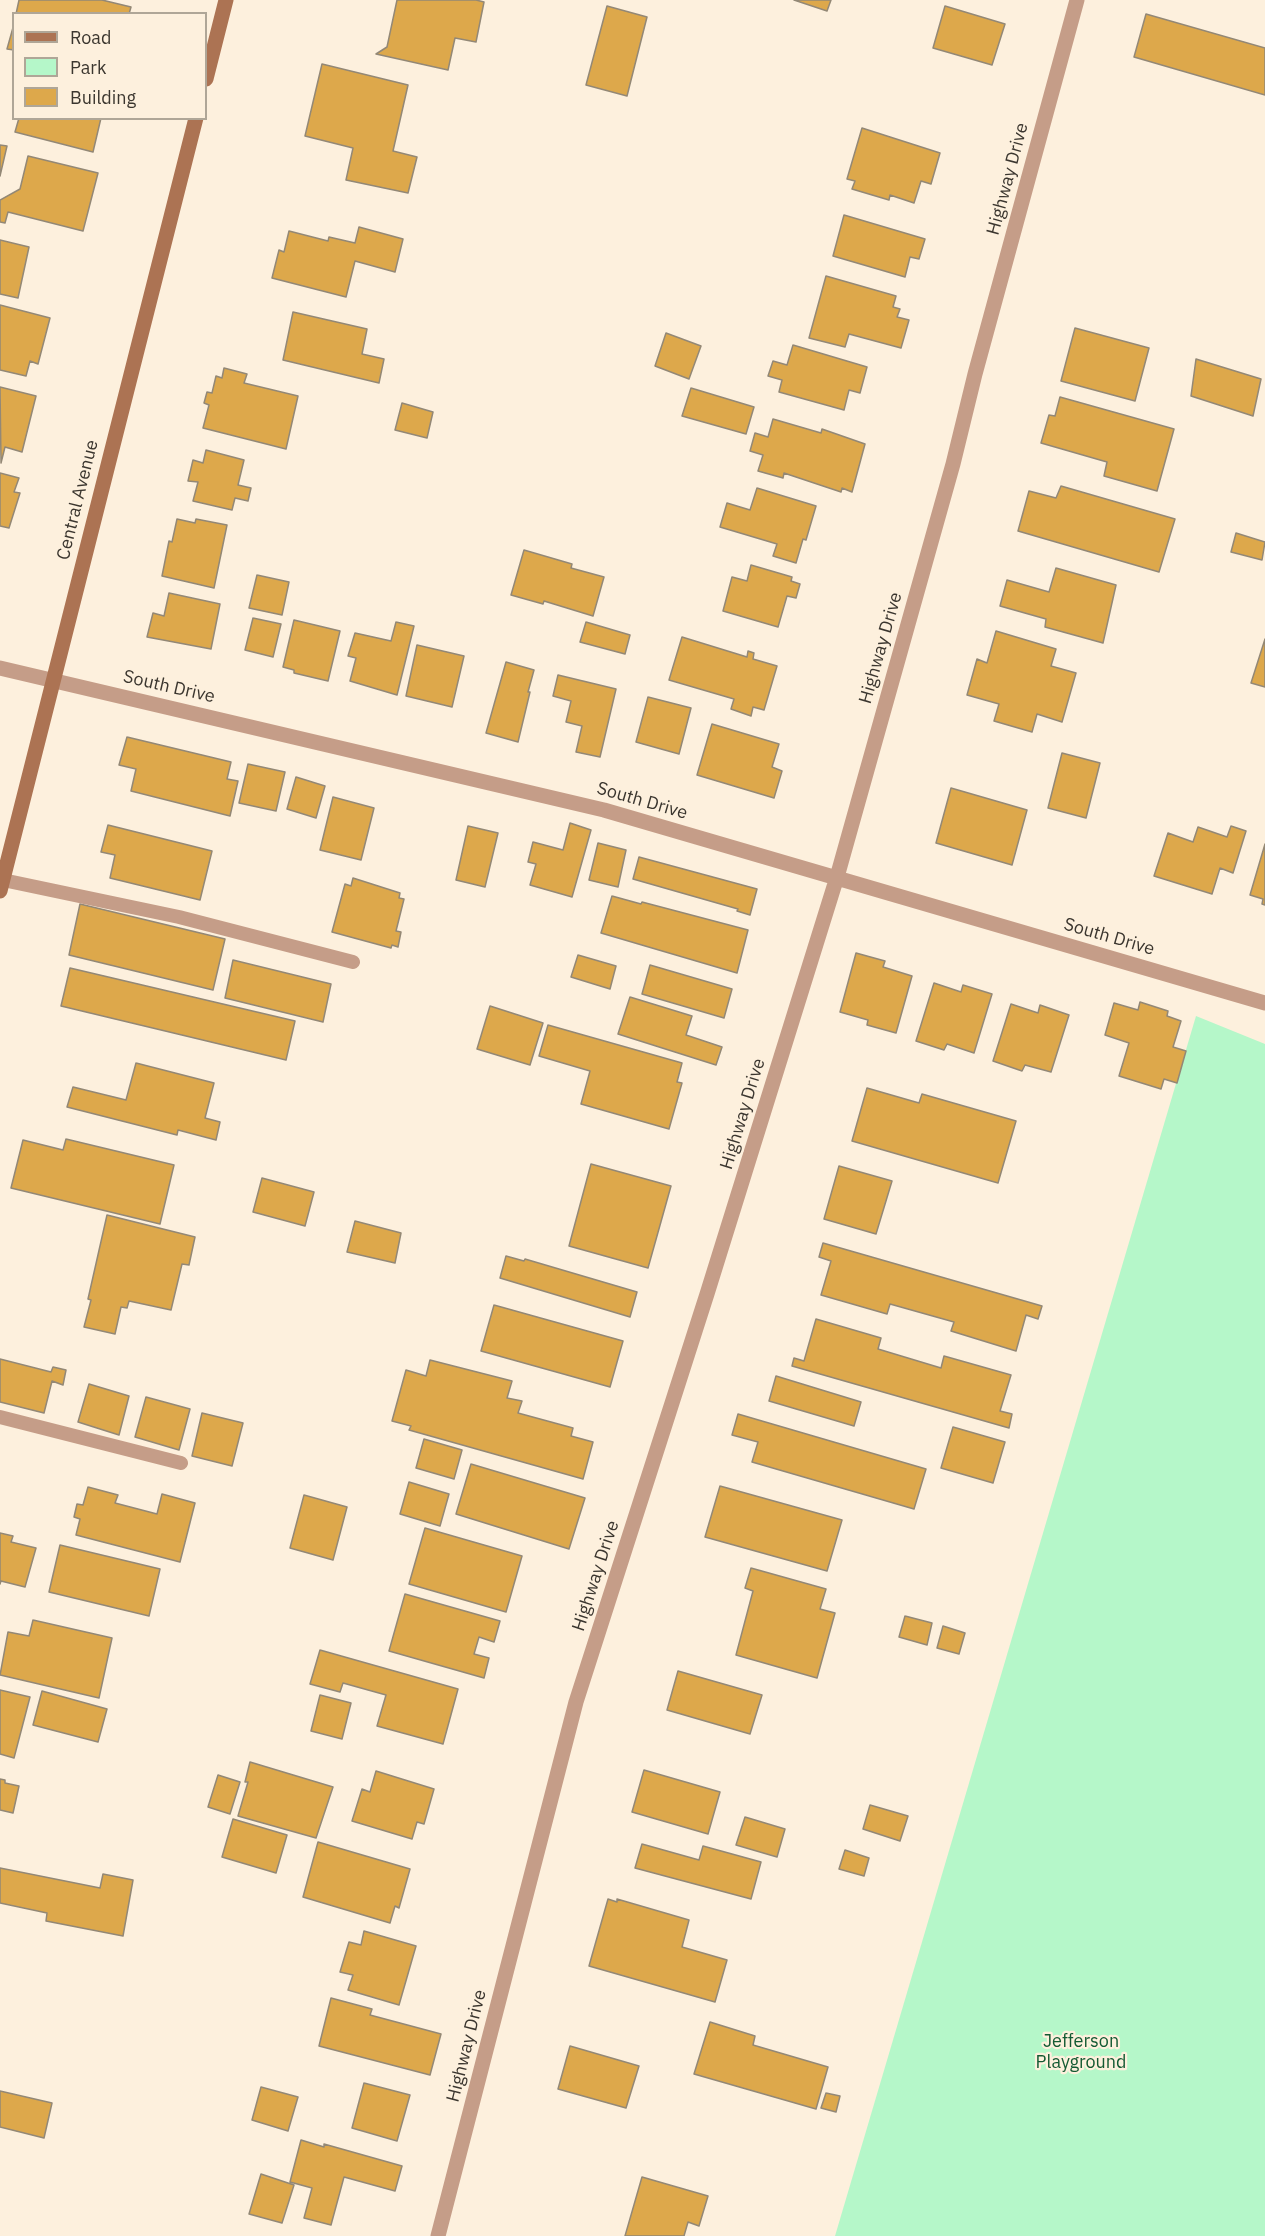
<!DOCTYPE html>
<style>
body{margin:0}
#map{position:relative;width:1265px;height:2236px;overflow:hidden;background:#fdf0dd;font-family:"IBM Plex Sans",sans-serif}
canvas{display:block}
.legend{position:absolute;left:12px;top:12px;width:195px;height:108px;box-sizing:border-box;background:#fdf0dd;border:2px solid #afa697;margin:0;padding:8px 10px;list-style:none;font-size:18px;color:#3b362f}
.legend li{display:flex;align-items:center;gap:12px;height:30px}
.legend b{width:30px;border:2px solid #afa697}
</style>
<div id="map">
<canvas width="1265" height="2236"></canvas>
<ul class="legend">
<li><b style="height:8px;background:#ac7353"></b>Road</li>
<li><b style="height:16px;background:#b5f7c9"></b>Park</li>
<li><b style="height:16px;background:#dda84b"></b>Building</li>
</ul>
</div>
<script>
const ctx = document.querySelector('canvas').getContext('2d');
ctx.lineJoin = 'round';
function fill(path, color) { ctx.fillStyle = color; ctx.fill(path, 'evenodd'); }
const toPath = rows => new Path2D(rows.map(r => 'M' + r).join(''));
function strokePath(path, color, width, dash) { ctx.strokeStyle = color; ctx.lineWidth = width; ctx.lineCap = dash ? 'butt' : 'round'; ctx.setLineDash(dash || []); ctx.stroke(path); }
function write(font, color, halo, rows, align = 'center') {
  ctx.font = font + ' "IBM Plex Sans",sans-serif'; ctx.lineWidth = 4.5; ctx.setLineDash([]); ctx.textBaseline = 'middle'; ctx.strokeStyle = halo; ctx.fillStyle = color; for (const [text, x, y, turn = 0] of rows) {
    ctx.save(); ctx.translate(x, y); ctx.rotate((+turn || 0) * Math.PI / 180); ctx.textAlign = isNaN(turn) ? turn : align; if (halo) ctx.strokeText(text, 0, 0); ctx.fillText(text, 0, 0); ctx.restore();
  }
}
fill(toPath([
 [1196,1016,1265,1044,1265,2236,835,2236]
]), '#b5f7c9');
const building = toPath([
 [19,0,102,0,131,7,129,14,16,14,19,0],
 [397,0,476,0,484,2,476,42,455,38,448,70,376,54,387,47,397,0],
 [794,0,831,0,827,11,794,0],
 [607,6,647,17,627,96,586,85,607,6],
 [945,6,1005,24,992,65,933,48,945,6],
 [1146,14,1265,48,1265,95,1134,57,1146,14],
 [14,24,14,50,7,49,14,24],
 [322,64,408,85,393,151,417,157,408,193,346,180,353,148,305,136,322,64],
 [19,118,101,118,93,152,15,132,19,118],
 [862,128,940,153,931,184,921,181,914,203,890,195,889,200,852,189,855,181,847,179,862,128],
 [0,145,7,146,0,176,0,145],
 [28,156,98,173,83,231,8,212,5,223,0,222,0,200,20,189,28,156],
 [844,215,925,239,919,259,910,257,905,277,833,256,844,215],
 [359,227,403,239,395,272,355,261,346,297,272,278,279,250,284,252,289,231,328,241,329,237,355,243,359,227],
 [0,240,29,247,18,298,0,294,0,240],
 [826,276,896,296,893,307,900,309,897,317,909,320,901,348,849,334,845,347,809,338,826,276],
 [0,305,50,318,38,364,30,361,26,376,0,370,0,305],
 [293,312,367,329,362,354,384,359,379,383,283,360,293,312],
 [1075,328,1149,348,1135,401,1061,381,1075,328],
 [666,333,701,346,689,379,655,366,666,333],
 [793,345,867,367,860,393,849,390,844,410,779,392,782,380,768,376,773,361,787,365,793,345],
 [1196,359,1261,379,1253,416,1191,396,1196,359],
 [224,368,247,374,244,383,298,396,286,449,203,428,209,405,204,403,207,392,212,393,216,376,222,378,224,368],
 [0,387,36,396,22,452,5,447,1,463,0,387],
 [691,388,754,407,746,434,682,416,691,388],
 [1060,397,1174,429,1157,491,1104,476,1107,462,1041,443,1049,415,1055,416,1060,397],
 [402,403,433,412,427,438,395,430,402,403],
 [773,419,821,433,822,429,865,444,852,492,842,488,841,492,784,473,783,478,758,471,763,455,750,451,755,433,768,437,773,419],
 [206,450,244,460,238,485,251,488,248,501,235,498,232,510,193,501,198,482,188,481,193,460,203,463,206,450],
 [0,473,19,478,14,492,20,493,9,528,0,526,0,473],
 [1061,486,1175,519,1159,572,1018,531,1029,491,1056,498,1061,486],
 [757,488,816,506,806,540,803,539,796,563,773,556,777,544,720,527,727,503,750,510,757,488],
 [177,519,195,523,196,519,227,525,214,588,162,576,169,541,172,542,177,519],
 [1236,533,1265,542,1262,560,1231,552,1236,533],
 [524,550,572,564,571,568,604,577,593,616,544,601,543,604,511,595,524,550],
 [751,565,792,577,791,581,800,584,796,598,787,596,778,627,723,611,732,577,747,581,751,565],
 [1056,568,1116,585,1103,643,1045,627,1046,619,1000,606,1007,580,1049,592,1056,568],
 [257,575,289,582,282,615,249,608,257,575],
 [169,593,220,604,211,649,147,637,153,613,164,616,169,593],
 [253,618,281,624,273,657,245,650,253,618],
 [294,620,340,631,328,681,294,673,294,670,283,667,294,620],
 [396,622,414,626,397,695,350,681,356,658,348,656,355,633,391,641,396,622],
 [586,622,630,635,625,654,580,642,586,622],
 [996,631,1056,649,1051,666,1076,673,1062,722,1037,714,1032,732,994,721,999,704,967,695,977,659,987,663,996,631],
 [682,637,747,657,748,651,754,653,753,659,777,666,764,710,753,707,751,716,731,709,734,699,669,680,682,637],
 [1265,639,1265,687,1251,683,1265,639],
 [417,645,464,656,452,707,406,696,417,645],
 [506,662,534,670,528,692,530,692,518,742,486,733,506,662],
 [558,675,616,689,600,757,576,752,582,726,566,722,571,701,553,696,558,675],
 [648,697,691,708,679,754,636,742,648,697],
 [712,724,779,744,772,767,782,771,774,798,697,775,712,724],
 [127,737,231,762,227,779,238,781,230,816,131,791,136,769,119,765,127,737],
 [1062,753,1100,763,1086,818,1048,808,1062,753],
 [248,764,285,772,276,811,239,803,248,764],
 [296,777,325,786,316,818,287,809,296,777],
 [951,788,1027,810,1012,865,936,843,951,788],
 [333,797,374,808,361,860,320,850,333,797],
 [570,823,591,830,572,897,530,885,536,864,528,862,533,842,563,850,570,823],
 [108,825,212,851,200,900,110,878,115,855,101,852,108,825],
 [468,826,498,833,485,887,456,880,468,826],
 [1231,826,1246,831,1233,873,1220,868,1212,894,1154,876,1168,833,1193,842,1198,827,1227,837,1231,826],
 [598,843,626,850,618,887,589,880,598,843],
 [1265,844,1265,905,1262,904,1263,899,1250,895,1265,844],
 [639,857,757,889,750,915,737,911,738,909,633,879,639,857],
 [353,878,400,893,399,898,404,899,396,931,401,932,398,947,392,945,391,948,332,932,345,884,351,886,353,878],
 [612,896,641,904,642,902,748,930,737,973,601,933,612,896],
 [80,904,225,939,213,990,69,955,80,904],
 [856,953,885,961,883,967,912,976,896,1033,867,1025,868,1020,840,1012,856,953],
 [578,955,616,966,610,989,571,977,578,955],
 [233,960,331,984,323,1022,225,998,233,960],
 [650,965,732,989,724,1018,642,994,650,965],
 [70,968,295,1021,286,1060,61,1006,70,968],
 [934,983,961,992,963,985,992,994,974,1053,947,1044,944,1050,916,1041,934,983],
 [630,997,692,1016,686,1035,722,1047,716,1065,618,1034,630,997],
 [1140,1002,1168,1011,1167,1016,1181,1021,1173,1047,1186,1051,1177,1083,1164,1079,1161,1089,1119,1076,1129,1043,1105,1035,1114,1003,1138,1010,1140,1002],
 [1011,1004,1038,1013,1040,1005,1069,1015,1051,1072,1025,1065,1022,1071,993,1061,1011,1004],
 [490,1006,543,1023,530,1065,477,1049,490,1006],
 [548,1025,682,1063,677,1082,682,1083,669,1129,581,1104,590,1071,539,1056,548,1025],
 [136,1063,214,1083,205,1118,220,1122,216,1140,178,1130,177,1135,67,1107,73,1087,126,1100,136,1063],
 [867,1088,919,1103,922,1094,1016,1121,998,1183,852,1141,867,1088],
 [66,1139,174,1165,160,1224,11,1188,23,1140,63,1150,66,1139],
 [591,1164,671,1186,648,1268,569,1246,591,1164],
 [839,1166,892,1181,876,1234,824,1219,839,1166],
 [262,1178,314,1192,305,1226,253,1212,262,1178],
 [107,1215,195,1237,189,1265,182,1264,171,1310,129,1301,127,1308,121,1307,115,1334,84,1327,91,1300,88,1299,107,1215],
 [355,1221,401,1233,395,1263,347,1252,355,1221],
 [823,1243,1042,1306,1038,1319,1026,1315,1016,1351,951,1331,954,1322,890,1304,887,1314,821,1295,831,1261,819,1257,823,1243],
 [506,1256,524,1261,525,1259,637,1292,630,1317,500,1278,506,1256],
 [494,1305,623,1341,610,1387,481,1351,494,1305],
 [816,1319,881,1338,878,1349,941,1368,944,1356,1011,1375,1000,1411,1012,1414,1009,1428,792,1366,794,1358,804,1361,816,1319],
 [0,1359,51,1372,53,1367,66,1370,63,1385,52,1381,44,1413,0,1402,0,1359],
 [430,1360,512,1381,507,1398,522,1401,518,1413,573,1428,571,1436,593,1442,583,1479,409,1430,411,1426,392,1421,406,1370,426,1376,430,1360],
 [776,1376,861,1402,854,1426,769,1401,776,1376],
 [89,1384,129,1396,119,1435,78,1422,89,1384],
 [146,1397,190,1409,179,1450,135,1437,146,1397],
 [202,1413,243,1423,232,1466,192,1456,202,1413],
 [738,1414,926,1469,914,1509,752,1462,758,1442,732,1435,738,1414],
 [953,1427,1005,1442,993,1483,941,1468,953,1427],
 [424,1439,462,1450,454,1479,416,1468,424,1439],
 [471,1464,585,1498,569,1549,456,1514,471,1464],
 [409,1482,449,1494,440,1526,400,1514,409,1482],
 [720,1486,842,1520,827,1571,705,1537,720,1486],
 [88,1487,118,1495,115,1503,157,1514,162,1494,195,1503,180,1562,76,1535,80,1519,74,1517,77,1504,83,1505,88,1487],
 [304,1495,347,1507,333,1560,290,1548,304,1495],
 [425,1528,522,1556,506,1612,409,1584,425,1528],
 [0,1533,13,1536,11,1542,36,1548,25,1587,1,1581,0,1584,0,1533],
 [60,1545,160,1569,149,1616,49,1592,60,1545],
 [751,1568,826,1589,820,1609,835,1613,817,1678,736,1655,753,1591,745,1588,751,1568],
 [405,1594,500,1621,494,1642,479,1637,474,1654,489,1658,484,1678,389,1651,405,1594],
 [905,1616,932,1623,927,1645,899,1637,905,1616],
 [33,1620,112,1638,99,1698,0,1675,8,1632,29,1636,33,1620],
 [943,1626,965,1633,959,1654,937,1648,943,1626],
 [320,1650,458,1689,443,1744,377,1726,386,1695,343,1683,340,1692,310,1684,320,1650],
 [678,1671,762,1695,750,1734,667,1710,678,1671],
 [0,1690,30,1697,14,1758,0,1754,0,1690],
 [42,1691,107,1709,98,1742,33,1725,42,1691],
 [320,1695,351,1703,342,1739,311,1731,320,1695],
 [250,1762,333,1787,316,1838,238,1816,248,1782,245,1782,250,1762],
 [644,1770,720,1792,708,1834,632,1812,644,1770],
 [376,1771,434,1789,424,1824,417,1822,412,1839,352,1821,362,1789,370,1792,376,1771],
 [218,1775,240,1782,230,1814,208,1807,218,1775],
 [0,1779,5,1780,5,1783,19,1786,13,1813,0,1810,0,1779],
 [870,1805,908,1816,900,1841,863,1829,870,1805],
 [745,1817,785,1829,777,1857,736,1845,745,1817],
 [233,1819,287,1835,276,1873,222,1857,233,1819],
 [318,1842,410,1869,399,1908,395,1906,390,1923,303,1897,318,1842],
 [642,1844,699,1860,703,1846,761,1862,751,1899,635,1868,642,1844],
 [845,1850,869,1858,864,1876,839,1869,845,1850],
 [0,1868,100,1888,103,1874,133,1880,123,1936,46,1921,47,1913,0,1903,0,1868],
 [608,1899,617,1902,617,1899,689,1920,682,1947,727,1960,715,2002,589,1966,608,1899],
 [364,1931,416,1946,399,2005,348,1990,353,1975,340,1972,349,1942,361,1945,364,1931],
 [331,1998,372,2009,370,2015,441,2034,430,2075,319,2046,331,1998],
 [710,2022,755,2036,753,2045,828,2067,816,2109,694,2074,710,2022],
 [570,2046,639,2066,626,2108,558,2089,570,2046],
 [364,2083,410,2095,397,2141,352,2128,364,2083],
 [261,2087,298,2097,288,2131,252,2120,261,2087],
 [0,2091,52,2103,44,2138,0,2127,0,2091],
 [826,2093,840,2096,836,2112,821,2108,826,2093],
 [301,2140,324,2147,324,2144,402,2166,395,2191,344,2177,331,2225,304,2218,312,2188,290,2182,301,2140],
 [261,2174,294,2185,282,2223,249,2214,261,2174],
 [642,2177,708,2196,699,2226,688,2222,684,2236,625,2236,642,2177]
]);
fill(building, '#dda84b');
strokePath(building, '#938876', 1.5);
strokePath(toPath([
 [3,880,179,917,353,962],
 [0,1417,181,1463]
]), '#c59d88', 14);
strokePath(toPath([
 [0,668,604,810,1265,1003],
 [438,2236,576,1702,707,1294,837,877,953,464,975,374,1077,0]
]), '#c59d88', 15);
strokePath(toPath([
 [206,79,226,0],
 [0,891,196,118]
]), '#ac7353', 15);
write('18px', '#3b362f', '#fdf0dd', [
 ["Highway Drive",1008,179,-75],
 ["Central Avenue",78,500,-76],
 ["Highway Drive",881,648,-74],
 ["South Drive",169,687,13],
 ["South Drive",642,801,16],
 ["South Drive",1109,937,16],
 ["Highway Drive",743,1114,-73],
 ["Highway Drive",596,1576,-72],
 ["Highway Drive",467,2046,-76]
]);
write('18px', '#145a33', '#fdf0dd', [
 ["Jefferson",1081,2042],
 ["Playground",1081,2063]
]);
</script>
